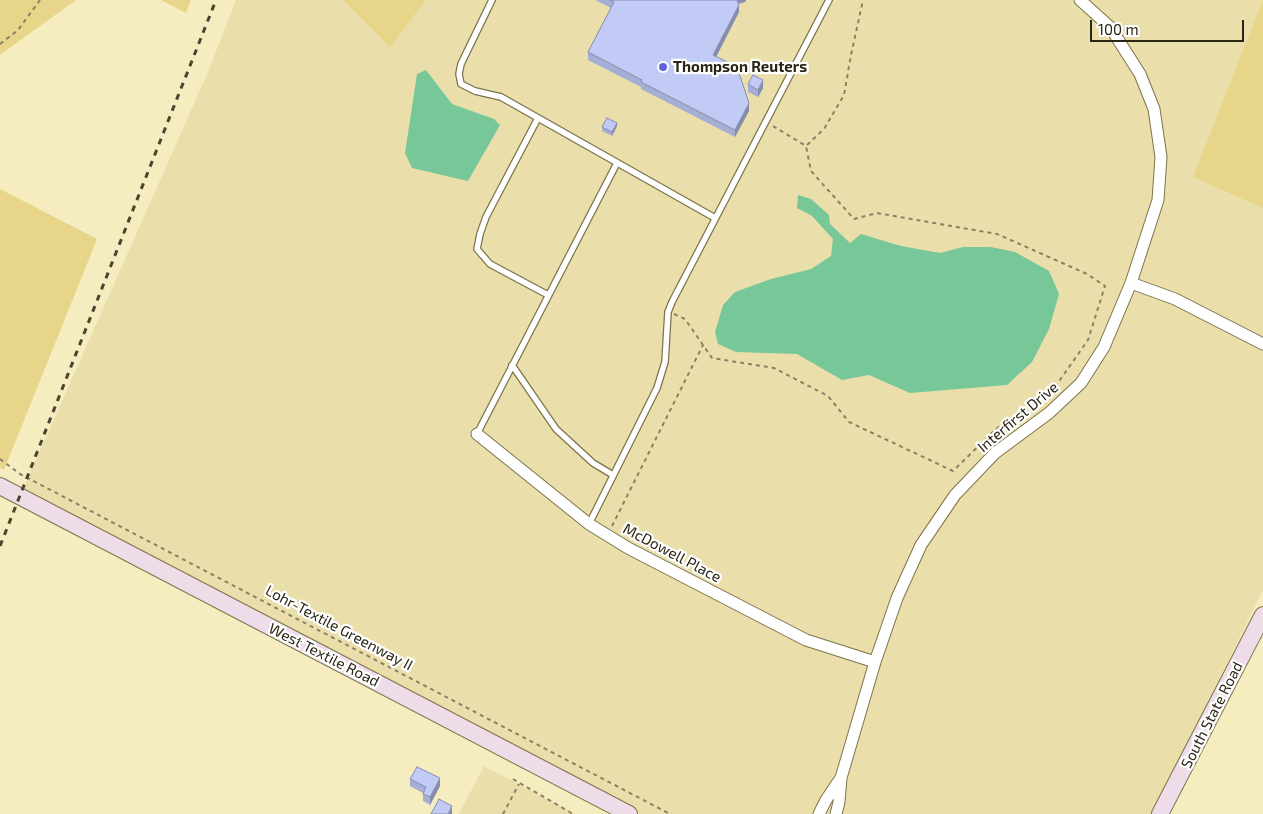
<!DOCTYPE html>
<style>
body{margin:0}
#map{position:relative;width:1263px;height:814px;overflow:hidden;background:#f5ecbf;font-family:"Exo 2",sans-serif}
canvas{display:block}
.scale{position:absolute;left:1090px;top:20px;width:154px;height:22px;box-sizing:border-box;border:2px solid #2a2615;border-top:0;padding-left:6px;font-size:15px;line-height:18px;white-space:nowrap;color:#2a2615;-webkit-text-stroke:4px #fff;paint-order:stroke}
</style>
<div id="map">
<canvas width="1263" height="814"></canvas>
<div class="scale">100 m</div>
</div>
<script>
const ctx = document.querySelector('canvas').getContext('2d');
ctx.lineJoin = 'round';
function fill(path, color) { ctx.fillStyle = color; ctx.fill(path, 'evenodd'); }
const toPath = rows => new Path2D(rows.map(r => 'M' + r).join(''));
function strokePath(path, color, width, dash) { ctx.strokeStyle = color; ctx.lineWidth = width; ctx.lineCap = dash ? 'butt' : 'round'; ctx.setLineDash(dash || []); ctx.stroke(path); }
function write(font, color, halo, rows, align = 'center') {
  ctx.font = font + ' "Exo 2",sans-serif'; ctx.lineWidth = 4.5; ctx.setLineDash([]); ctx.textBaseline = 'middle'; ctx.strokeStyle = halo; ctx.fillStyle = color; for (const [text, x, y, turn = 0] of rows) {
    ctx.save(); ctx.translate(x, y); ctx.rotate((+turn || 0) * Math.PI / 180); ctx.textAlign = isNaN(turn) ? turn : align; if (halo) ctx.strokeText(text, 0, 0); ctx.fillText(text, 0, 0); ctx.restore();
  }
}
fill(toPath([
 [236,0,1263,0,1263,590,1153,814,629,814,20,496,208,72],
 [484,766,576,814,459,814]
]), '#eadfaa');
fill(toPath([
 [0,0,76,0,0,55],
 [161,0,191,0,186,13],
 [343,0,426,0,390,47],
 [1263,0,1263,208,1193,177],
 [0,189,97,239,4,470,0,468]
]), '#e7d68a');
fill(toPath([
 [426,70,452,104,494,119,500,125,468,181,412,168,405,153,417,74],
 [798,195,811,199,829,215,830,224,850,243,861,234,901,246,940,253,963,247,991,247,1015,252,1049,271,1059,294,1049,329,1032,362,1007,385,910,393,869,375,842,380,797,354,736,352,718,344,715,332,723,305,735,292,771,279,811,269,831,256,833,239,812,216,797,208]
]), '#78c799');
const lane = toPath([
 [492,0,461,64,459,74,461,84,475,91,501,97,715,218],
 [538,118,486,217,480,234,477,249,490,264,548,295],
 [512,365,556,429,593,463,613,475],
 [477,434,617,163],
 [589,524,657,388,665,362,668,312,672,302,829,0]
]);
const street = toPath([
 [1131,283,1175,299,1263,344],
 [477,434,589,524,628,548,806,640,875,662],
 [819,814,826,800,840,779],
 [836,814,839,802,841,778,875,662,897,598,921,545,955,495,995,453,1049,413,1081,383,1104,347,1131,283,1158,200,1161,157,1154,109,1140,74,1110,27,1080,0]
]);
const secondary = toPath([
 [0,486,629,814],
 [1160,814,1263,615]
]);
strokePath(lane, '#7c734b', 8);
strokePath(street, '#7c734b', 13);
strokePath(secondary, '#7c734b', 18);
strokePath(toPath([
 [0,44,18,30,40,0],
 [773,126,806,146,824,129,844,95,851,55,863,0],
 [674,314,685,319,712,358,774,368,828,396,849,422,953,471,996,429,1055,387,1088,340,1105,286,1087,274,997,234,877,213,854,219,811,171,806,146],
 [0,459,20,474,670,814],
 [612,526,703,345],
 [513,779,573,814],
 [503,814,519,784]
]), '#888264', 2, [4, 4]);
strokePath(lane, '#fff', 5.5);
strokePath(street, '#fff', 11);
strokePath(secondary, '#eedce9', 16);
strokePath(toPath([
 [0,546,216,0]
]), '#4a4530', 3, [6, 6]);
fill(toPath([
 [595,0,746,0,745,2,738,4,739,12,716,57,749,111,735,137,641,89,641,87,588,60,588,52,611,8],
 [748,84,763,88,758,97,748,92],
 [617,126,612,136,602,131,602,127],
 [410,779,440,786,430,805,423,801,423,793,410,786]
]), '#a7aed4');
fill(toPath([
 [736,0,746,0,745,2,736,4],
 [739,5,739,12,713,63,713,55],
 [763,80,763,88,758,97,758,90],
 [749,103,749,111,735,137,735,130],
 [617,123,617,126,612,136,612,132],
 [440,778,440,786,430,805,430,797],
 [452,806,452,814,448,814]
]), '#888dac');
const building = toPath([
 [610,0,737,0,739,5,713,55,737,67,749,103,735,130,641,82,642,80,588,52,614,2,610,0],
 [753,75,763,80,758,90,748,84,753,75],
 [607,118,617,123,612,132,602,127,607,118],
 [417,767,440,778,430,797,423,794,426,787,410,779,417,767],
 [439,799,452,806,448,814,431,814,439,799]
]);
fill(building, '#c2caf6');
strokePath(building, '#888dac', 1);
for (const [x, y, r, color] of [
 [663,67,5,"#5e63db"]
]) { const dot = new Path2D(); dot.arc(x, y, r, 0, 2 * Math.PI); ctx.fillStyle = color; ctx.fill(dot); strokePath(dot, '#fff', 2); }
write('bold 15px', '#2a2615', '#fff', [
 ["Thompson Reuters",673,67]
], 'left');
write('15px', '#2a2615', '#fff', [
 ["Interfirst Drive",1018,417,-40],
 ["McDowell Place",672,553,28],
 ["Lohr-Textile Greenway II",339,628,28],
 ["West Textile Road",324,655,27],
 ["South State Road",1212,715,-63]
]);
</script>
